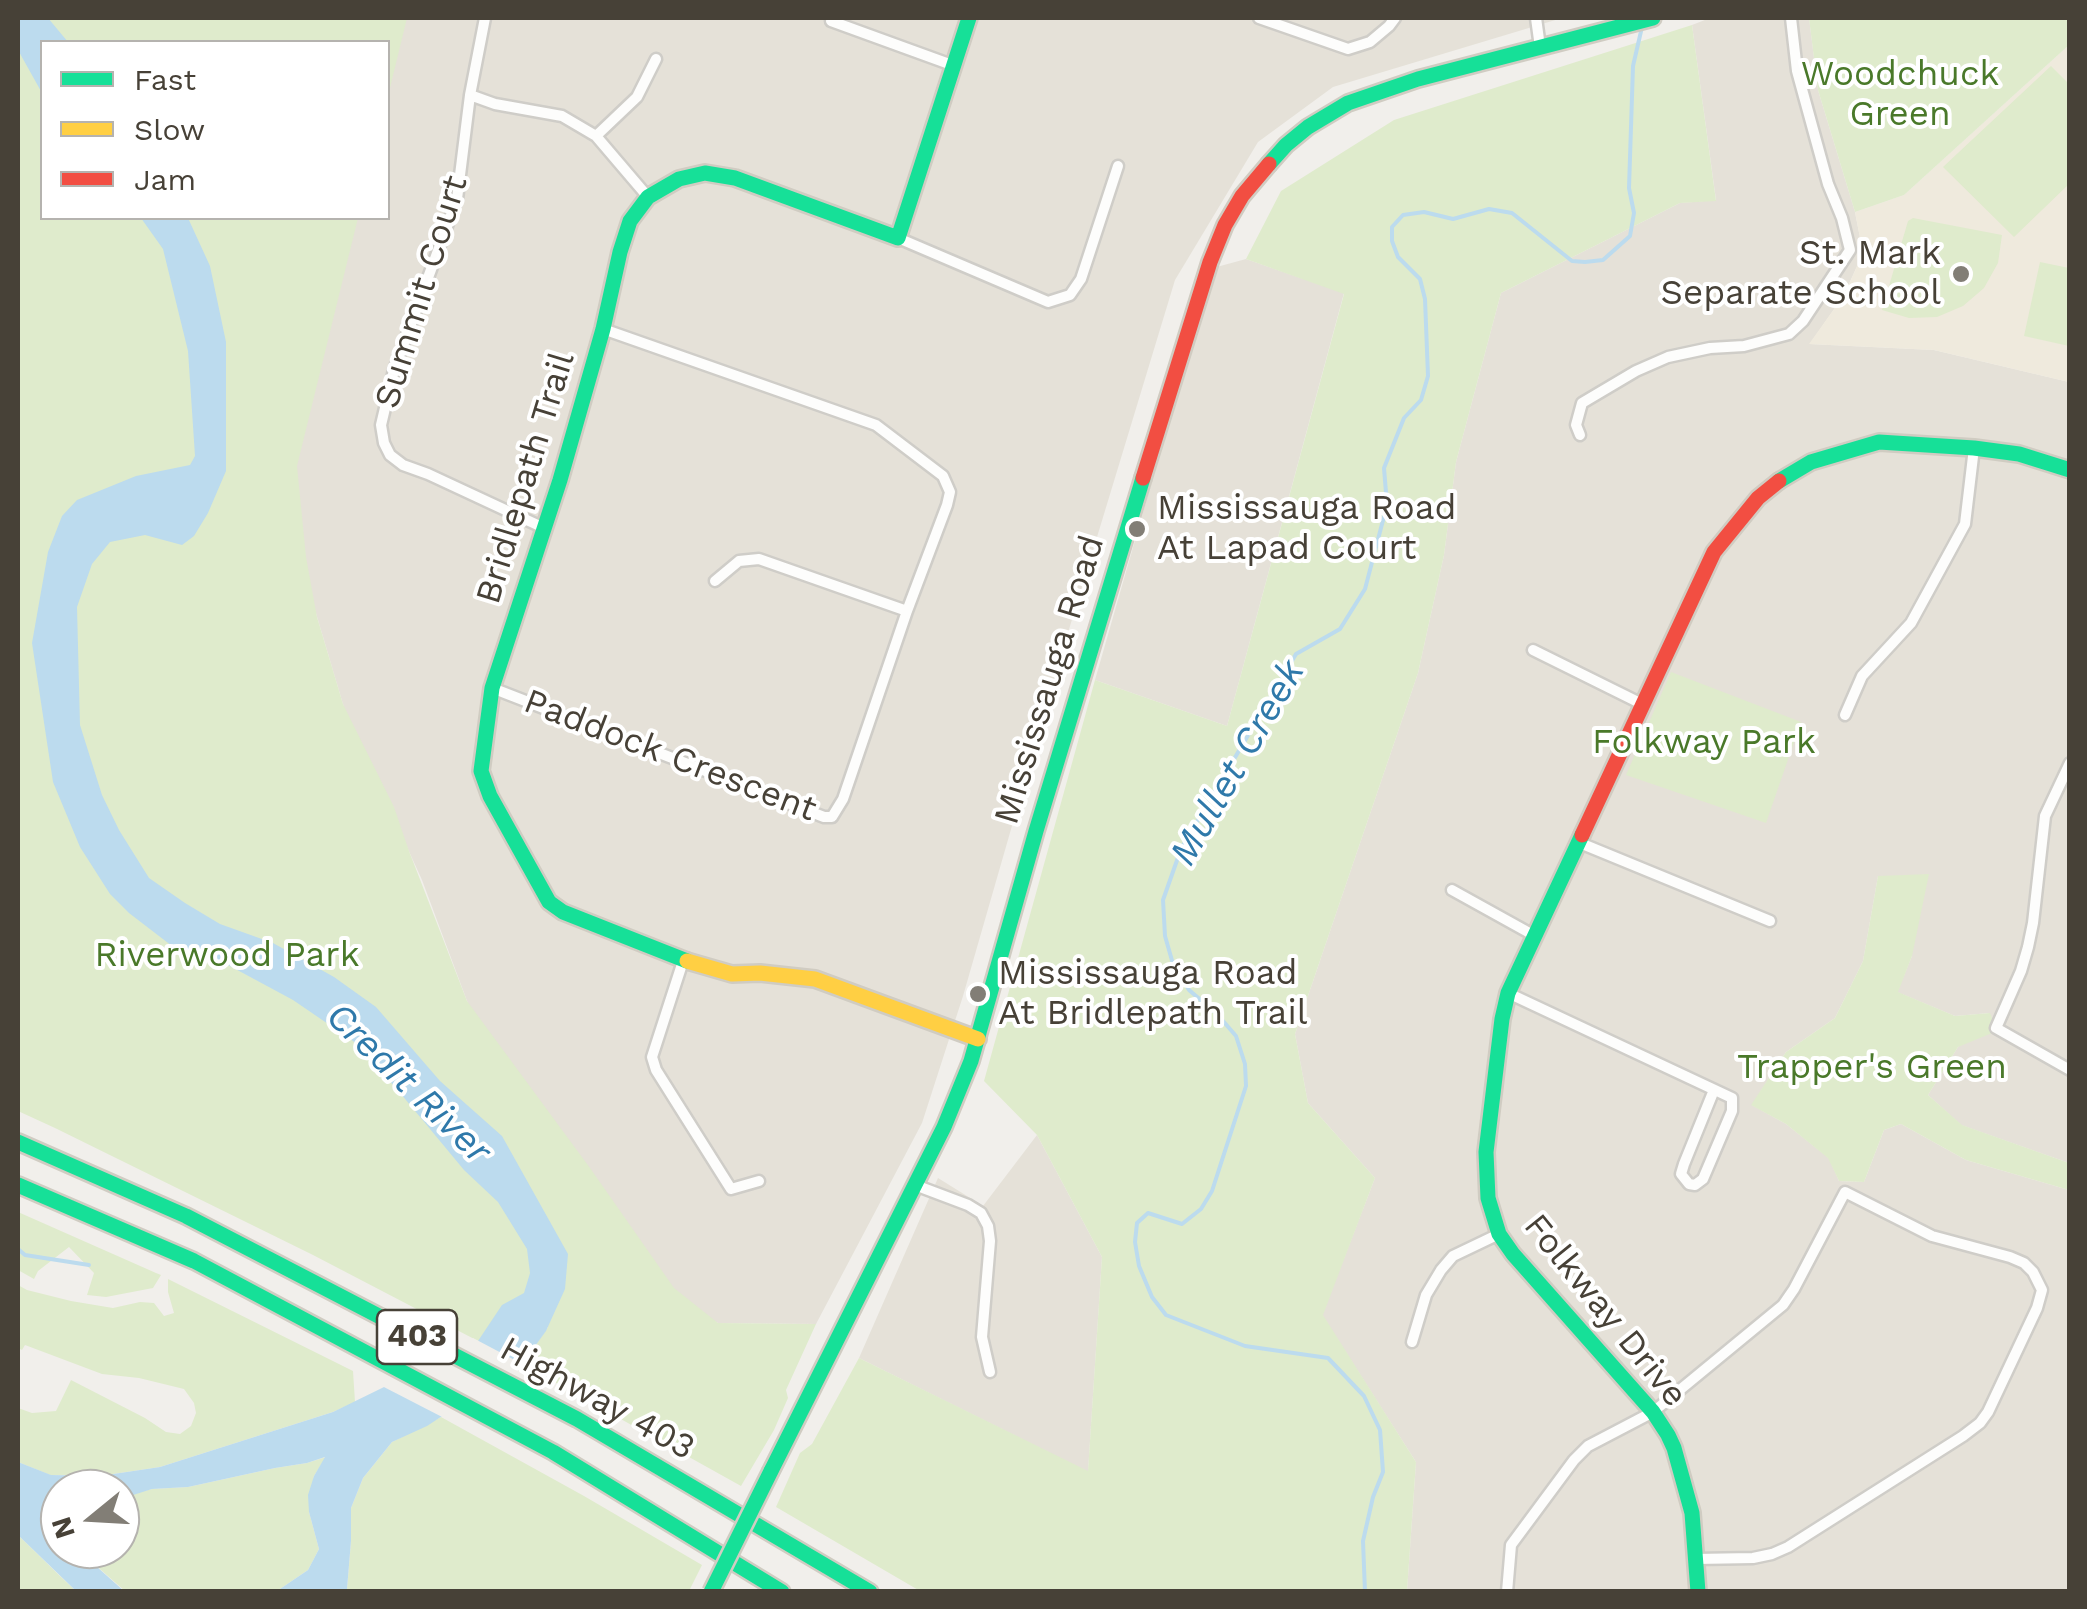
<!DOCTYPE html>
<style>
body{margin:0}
#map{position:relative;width:2087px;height:1609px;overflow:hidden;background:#f1efeb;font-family:"Work Sans",sans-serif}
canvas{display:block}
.frame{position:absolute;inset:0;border:20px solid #474137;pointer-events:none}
.legend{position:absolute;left:40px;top:40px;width:350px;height:180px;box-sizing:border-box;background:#fff;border:2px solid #b5b3af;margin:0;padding:12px 18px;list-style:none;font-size:30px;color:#474137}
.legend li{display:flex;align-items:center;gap:20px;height:50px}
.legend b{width:50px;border:2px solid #b5b3af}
.north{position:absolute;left:40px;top:1469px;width:100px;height:100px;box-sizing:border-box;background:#fff;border:2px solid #b5b3af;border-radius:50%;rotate:252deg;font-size:28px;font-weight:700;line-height:40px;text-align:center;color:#474137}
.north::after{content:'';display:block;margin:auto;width:35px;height:45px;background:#827e76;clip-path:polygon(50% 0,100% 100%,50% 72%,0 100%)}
</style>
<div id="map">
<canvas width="2087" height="1609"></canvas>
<div class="frame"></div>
<ul class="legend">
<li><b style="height:12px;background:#16e098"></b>Fast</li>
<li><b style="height:12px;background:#ffcf43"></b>Slow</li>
<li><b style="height:12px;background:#f24e42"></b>Jam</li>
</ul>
<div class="north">N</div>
</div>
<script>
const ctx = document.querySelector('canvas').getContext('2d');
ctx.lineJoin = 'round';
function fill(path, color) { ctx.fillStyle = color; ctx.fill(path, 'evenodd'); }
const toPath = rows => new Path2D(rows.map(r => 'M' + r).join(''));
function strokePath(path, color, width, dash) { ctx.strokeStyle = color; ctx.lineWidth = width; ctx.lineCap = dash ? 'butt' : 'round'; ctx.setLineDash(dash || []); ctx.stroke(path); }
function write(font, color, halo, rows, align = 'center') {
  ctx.font = font + ' "Work Sans",sans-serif'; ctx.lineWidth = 8; ctx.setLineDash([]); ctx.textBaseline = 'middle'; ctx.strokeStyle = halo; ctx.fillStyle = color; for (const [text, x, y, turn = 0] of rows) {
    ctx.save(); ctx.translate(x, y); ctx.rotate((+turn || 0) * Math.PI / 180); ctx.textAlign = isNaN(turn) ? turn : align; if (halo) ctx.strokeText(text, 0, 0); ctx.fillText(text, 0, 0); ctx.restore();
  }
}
fill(toPath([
 [371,18,1562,18,1333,87,1258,142,1175,280,1060,659,963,996,922,1123,816,1324,718,1323,669,1300,470,1009,422,880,345,711,280,492,329,218,388,218,388,42],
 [1710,18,1809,18,1818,90,1855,212,1863,253,1844,295,1810,344,1934,350,2069,382,2069,1163,1961,1125,1928,1095,1958,1047,1990,1013,1955,1016,1897,992,1912,956,1878,876,1863,961,1835,1018,1786,1052,1752,1105,1786,1124,1829,1158,1839,1181,1864,1182,1884,1130,1901,1124,1966,1160,2069,1190,2069,1591,1407,1591,1416,1462,1322,1315,1375,1178,1308,1103,1295,1034,1418,673,1444,555,1456,462,1501,293,1680,203,1716,200,1692,25],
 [1246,259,1344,293,1227,726,1095,680,1213,268],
 [1037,1135,1102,1257,1088,1472,859,1358,938,1178,983,1206]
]), '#e5e1d8');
fill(toPath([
 [2069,45,2069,382,1934,350,1809,344,1844,295,1863,253,1855,212,1904,195]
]), '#efeadd');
fill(toPath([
 [18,18,407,18,388,96,388,42,42,42,42,218,358,218,297,466,306,557,317,617,343,704,394,807,409,851,467,1001,590,1168,674,1288,718,1323,816,1324,786,1390,788,1398,774,1430,741,1486,522,1364,548,1327,478,1341,313,1255,55,1128,18,1111],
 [1809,18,2069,18,2069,45,1904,195,1855,212,1818,90],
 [1692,25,1716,201,1680,203,1501,293,1456,462,1444,555,1418,673,1295,1034,1308,1103,1375,1178,1323,1315,1416,1462,1407,1591,920,1591,776,1507,800,1453,812,1444,859,1358,1088,1471,1102,1257,1037,1135,984,1081,1095,680,1227,726,1344,294,1246,259,1281,191,1394,120],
 [2051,66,2069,84,2069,184,2014,237,1943,167],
 [1913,218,2002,235,1998,263,1984,288,1963,306,1937,317,1909,318,1882,310,1908,221],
 [2040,262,2069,268,2069,346,2024,336],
 [1671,672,1801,722,1766,823,1626,775],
 [1929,874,1912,956,1898,992,1955,1016,1990,1013,1997,1031,1958,1047,1928,1095,1962,1125,2069,1163,2069,1190,1966,1160,1901,1124,1884,1130,1864,1182,1839,1181,1828,1158,1786,1124,1751,1105,1786,1052,1835,1018,1863,961,1878,876],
 [18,1212,156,1273,161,1275,153,1288,106,1297,87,1295,94,1273,69,1247,38,1271,34,1279,18,1270],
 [168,1279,353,1371,355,1402,333,1412,160,1467,100,1476,50,1475,18,1462,18,1408,32,1413,56,1411,71,1380,145,1418,166,1432,180,1434,191,1426,196,1413,194,1403,184,1389,139,1378,102,1374,25,1345,22,1350,18,1348,18,1285,27,1290,71,1301,113,1308,140,1302,154,1303,164,1316,174,1313,168,1292],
 [441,1417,584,1496,702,1565,689,1591,345,1592,347,1589,351,1541,351,1508,363,1478,392,1442],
 [326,1457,314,1476,309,1512,319,1549,308,1570,277,1591,125,1591,77,1549,120,1549,120,1497,152,1489,188,1487,275,1468,307,1463],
 [18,1535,60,1576,76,1591,18,1591]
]), '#dfebcc');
fill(toPath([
 [18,18,48,18,68,42,42,42,42,93,18,50],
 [141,218,188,218,210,266,226,342,226,471,208,513,194,536,182,545,145,535,110,542,92,564,77,607,80,725,102,795,119,830,149,878,185,903,220,924,273,943,334,977,376,1007,440,1081,502,1136,568,1254,565,1289,546,1331,522,1364,427,1426,392,1442,363,1478,351,1508,351,1541,347,1589,345,1591,277,1591,308,1570,319,1549,309,1512,308,1495,314,1476,325,1457,307,1463,275,1468,188,1487,152,1489,130,1496,120,1497,120,1489,60,1489,60,1549,77,1549,125,1592,76,1591,18,1535,18,1462,51,1475,100,1476,160,1467,333,1412,478,1341,502,1305,524,1293,530,1273,527,1249,498,1202,464,1170,396,1088,353,1041,293,1000,228,965,188,954,172,946,129,913,110,894,80,847,53,782,32,643,48,552,62,516,77,500,136,476,190,465,195,456,188,351,163,249]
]), '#bcdbee');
fill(toPath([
 [473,1338,526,1366,446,1419,380,1385]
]), '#f1efeb');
strokePath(toPath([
 [18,1249,25,1255,89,1265],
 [1365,1592,1363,1541,1373,1497,1383,1472,1380,1430,1364,1396,1328,1358,1245,1346,1166,1315,1152,1297,1139,1266,1135,1242,1137,1223,1148,1213,1182,1224,1201,1209,1212,1191,1246,1086,1245,1064,1236,1036,1217,1014,1189,990,1173,964,1165,936,1163,900,1181,849,1296,654,1340,629,1365,589,1387,505,1384,468,1404,418,1421,400,1428,376,1425,299,1420,279,1398,257,1392,241,1392,227,1403,215,1424,212,1453,219,1489,209,1512,213,1572,261,1585,262,1603,260,1630,236,1634,213,1629,188,1633,66,1642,27]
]), '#bcdbee', 4);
const street = toPath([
 [485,18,470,95,457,199,394,370,381,425,384,443,390,455,403,465,428,474,544,528],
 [1259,18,1348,49,1370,42,1389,26,1395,18],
 [1536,18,1540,47],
 [831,21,952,65],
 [470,95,495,104,562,116,596,136,648,197],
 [596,136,637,97,656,59],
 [898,238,1048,302,1070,295,1081,279,1118,166],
 [1580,435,1576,425,1582,403,1636,371,1668,357,1710,348,1744,346,1789,334,1803,321,1850,250,1842,218,1828,184,1797,71,1791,18],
 [715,581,739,561,759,559,907,611],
 [1533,650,1642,704],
 [492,688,824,817,832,817,843,799,907,611,947,505,950,492,943,476,876,425,603,329],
 [1845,715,1862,676,1911,623,1965,524,1974,448],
 [2070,763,2045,816,2033,923,2028,947,2021,971,1996,1028,2070,1070],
 [1580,843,1770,921],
 [1452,890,1535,936],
 [684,958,652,1057,656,1070,731,1189,759,1181],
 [1508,993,1732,1098,1732,1111,1703,1179,1695,1185,1689,1184,1681,1174,1684,1164,1714,1090],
 [915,1185,968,1205,981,1213,988,1226,990,1241,982,1337,990,1372],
 [1412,1342,1426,1295,1441,1270,1453,1256,1499,1234],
 [1507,1592,1511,1545,1574,1460,1588,1446,1653,1412,1783,1305,1794,1289,1845,1192,1932,1236,2010,1257,2024,1263,2033,1272,2042,1290,2037,1308,1988,1412,1980,1423,1963,1436,1788,1547,1772,1554,1753,1558,1696,1559]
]);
const fast = toPath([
 [1269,164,1286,145,1308,127,1348,103,1418,79,1653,18],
 [1779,481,1811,462,1879,442,1974,448,2019,454,2070,470],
 [1582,835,1508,993,1502,1019,1486,1152,1488,1198,1499,1234,1513,1254,1653,1412,1668,1435,1674,1448,1692,1513,1698,1592],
 [687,961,563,912,549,902,490,796,481,771,492,688,560,480,603,329,620,252,630,221,648,197,679,179,705,173,735,178,898,238,969,18],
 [18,1142,186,1216,577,1419,870,1592],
 [18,1185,194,1261,553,1452,782,1592],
 [771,1471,944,1127,971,1061,1036,831,1143,478]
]);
const slow = toPath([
 [687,961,732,974,760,973,815,979,978,1039]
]);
const jam = toPath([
 [1143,478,1210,262,1225,225,1242,196,1269,164],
 [1582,835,1714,552,1758,498,1779,481]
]);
strokePath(street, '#cfcdc8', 15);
strokePath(fast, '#d0ccc2', 20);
strokePath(slow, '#d0ccc2', 20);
strokePath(jam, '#d0ccc2', 20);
strokePath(street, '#fdfdfc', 10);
strokePath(fast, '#16e098', 15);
strokePath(slow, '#ffcf43', 15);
strokePath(jam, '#f24e42', 15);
const fastBridge = toPath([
 [711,1592,771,1471]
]);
strokePath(fastBridge, '#d0ccc2', 20, []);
strokePath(fastBridge, '#16e098', 15);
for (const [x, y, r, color] of [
 [1961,274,10,"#827e76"],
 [1137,529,10,"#827e76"],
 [978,994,10,"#827e76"]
]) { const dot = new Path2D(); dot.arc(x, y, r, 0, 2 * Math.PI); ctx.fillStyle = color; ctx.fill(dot); strokePath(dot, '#fff', 4); }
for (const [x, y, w] of [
 [417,1337,80]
]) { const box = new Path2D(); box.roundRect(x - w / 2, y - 27, w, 54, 8); ctx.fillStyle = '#fff'; ctx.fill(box); strokePath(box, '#474137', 2.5); }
write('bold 32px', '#474137', null, [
 ["403",417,1337]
]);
write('35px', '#4a792a', '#fff', [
 ["Woodchuck",1900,75],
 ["Green",1900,115],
 ["Folkway Park",1704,743],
 ["Riverwood Park",227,956],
 ["Trapper's Green",1872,1068]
]);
write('35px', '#474137', '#fff', [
 ["St. Mark",1941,254,"right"],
 ["Separate School",1941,294,"right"],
 ["Mississauga Road",1157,509],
 ["At Lapad Court",1157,549],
 ["Mississauga Road",998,974],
 ["At Bridlepath Trail",998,1014]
], 'left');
write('35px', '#474137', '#fff', [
 ["Summit Court",422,292,-73],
 ["Bridlepath Trail",526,478,-73],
 ["Mississauga Road",1050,680,-73],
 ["Paddock Crescent",670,756,21],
 ["Folkway Drive",1605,1311,51],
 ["Highway 403",597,1399,29]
]);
write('italic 38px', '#2f79aa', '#fff', [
 ["Mullet Creek",1238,763,-60],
 ["Credit River",408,1084,44]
]);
</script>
